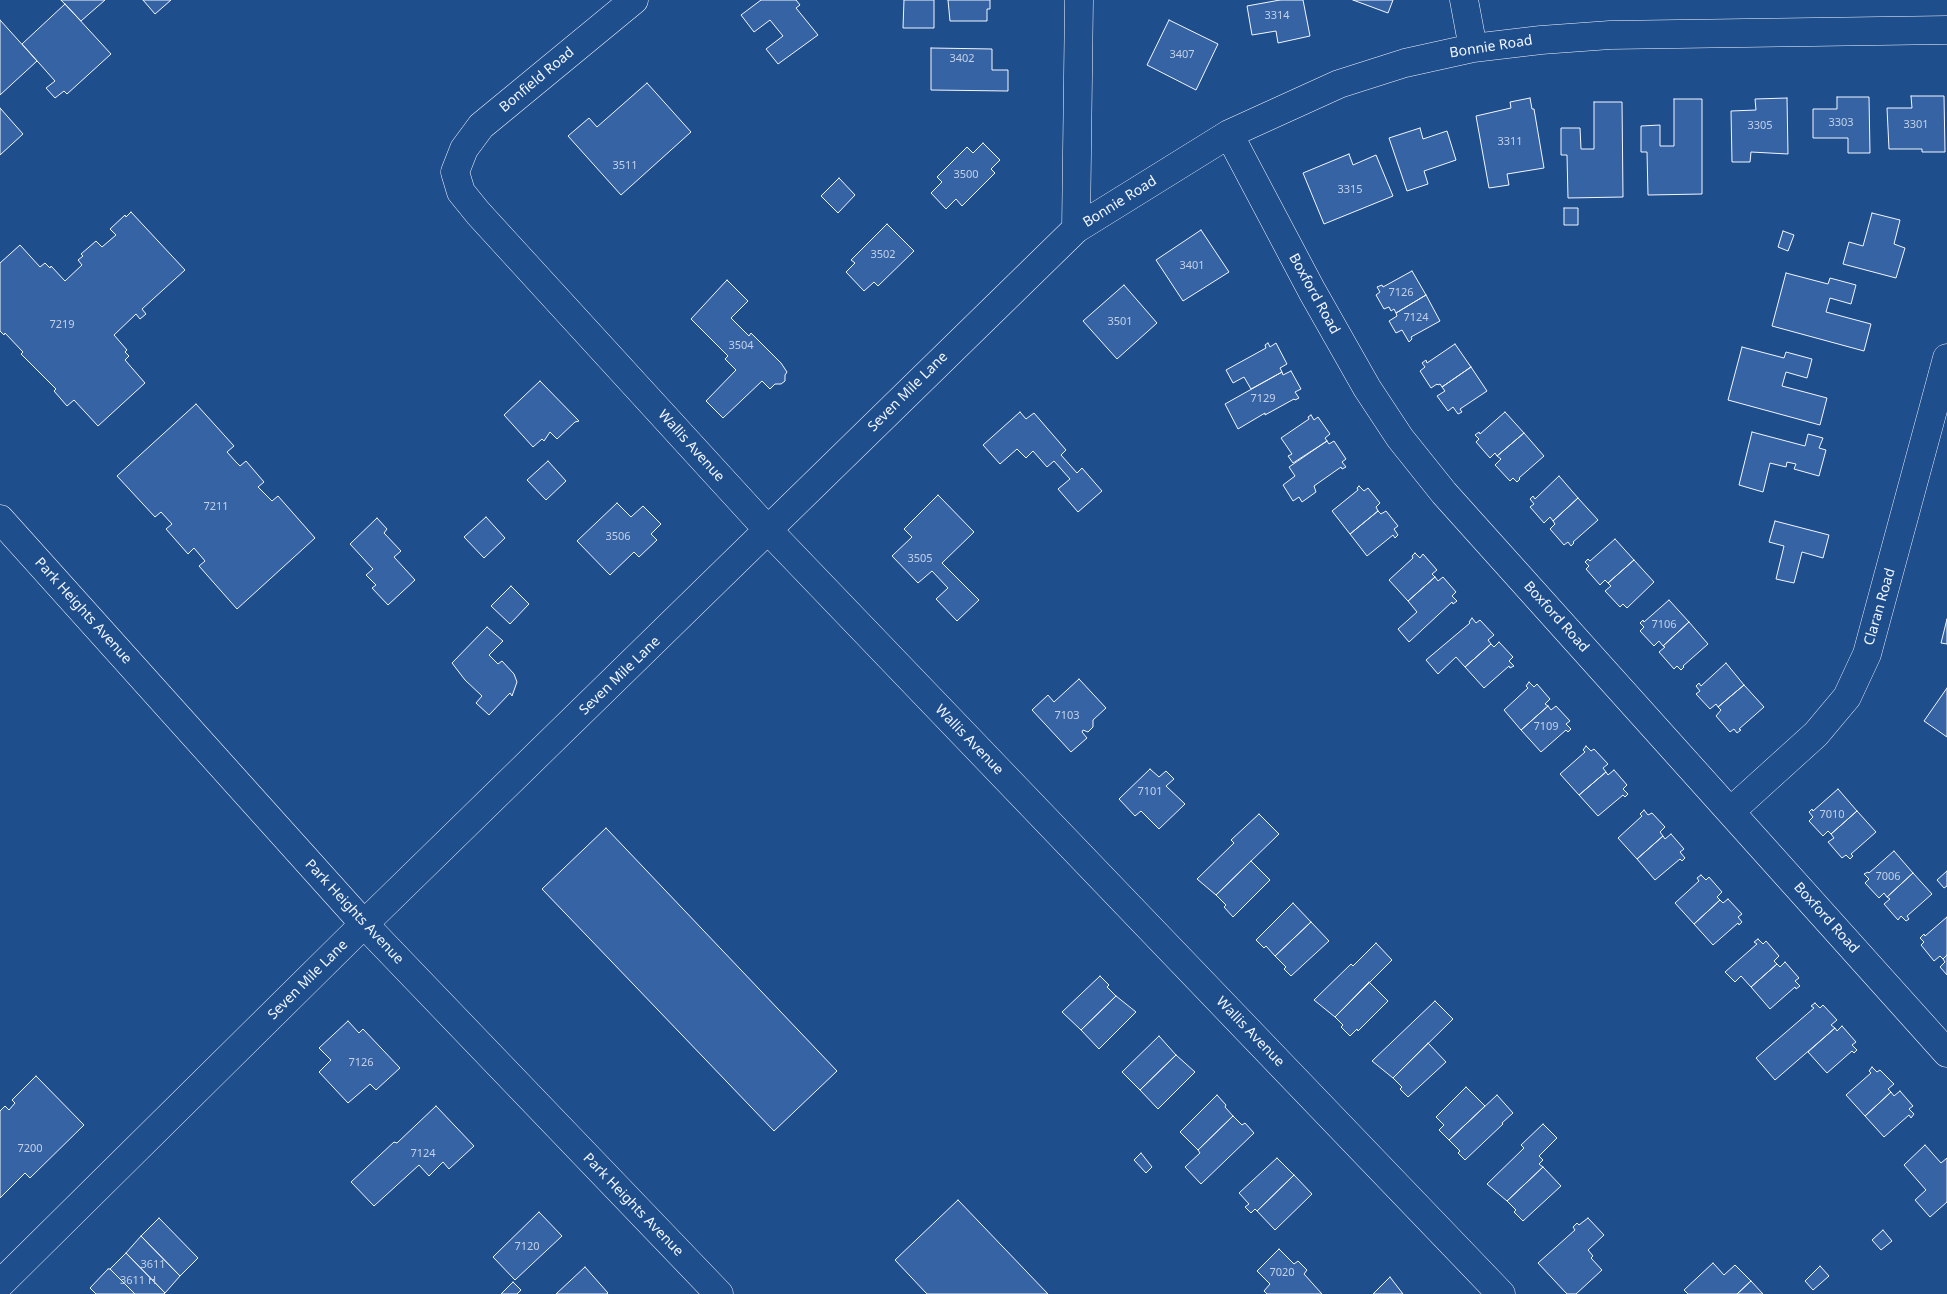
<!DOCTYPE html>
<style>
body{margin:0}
canvas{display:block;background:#1f4e8c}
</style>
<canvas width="1947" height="1294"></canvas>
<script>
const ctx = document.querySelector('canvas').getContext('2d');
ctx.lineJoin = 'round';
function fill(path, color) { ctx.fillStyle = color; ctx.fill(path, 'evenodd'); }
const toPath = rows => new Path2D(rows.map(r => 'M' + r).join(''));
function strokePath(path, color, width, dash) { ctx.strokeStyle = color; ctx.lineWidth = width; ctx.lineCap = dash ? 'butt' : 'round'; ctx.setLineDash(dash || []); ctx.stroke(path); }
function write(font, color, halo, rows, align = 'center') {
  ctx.font = font + ' "Noto Sans",sans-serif'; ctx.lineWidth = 4; ctx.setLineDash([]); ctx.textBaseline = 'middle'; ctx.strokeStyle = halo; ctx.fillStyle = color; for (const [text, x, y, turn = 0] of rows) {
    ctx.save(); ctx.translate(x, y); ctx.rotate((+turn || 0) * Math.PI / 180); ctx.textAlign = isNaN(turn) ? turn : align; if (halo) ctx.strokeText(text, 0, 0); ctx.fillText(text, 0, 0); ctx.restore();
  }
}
const building = toPath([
 [61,0,105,0,81,21,61,0],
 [143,0,171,0,155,14,143,0],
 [761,0,796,0,800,5,796,8,818,35,778,64,766,49,783,36,770,20,754,32,741,15,761,0],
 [904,0,934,0,934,28,903,28,904,0],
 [948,0,990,0,990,9,987,9,987,21,950,21,948,0],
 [1280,0,1303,0,1310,36,1278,43,1276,31,1252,35,1247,6,1280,0],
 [1353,0,1393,0,1388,13,1353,0],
 [65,4,111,54,67,94,64,91,55,98,46,88,55,81,22,44,65,4],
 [0,20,37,61,0,95,0,20],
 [1169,20,1218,44,1196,90,1147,65,1169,20],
 [931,48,992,49,992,70,1008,70,1008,91,931,90,931,48],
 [647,83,691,132,621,195,568,136,589,118,597,127,647,83],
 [1911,96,1944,96,1945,152,1922,152,1922,149,1889,149,1887,108,1912,108,1911,96],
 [1837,97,1869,97,1870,153,1848,153,1848,138,1813,138,1813,109,1837,109,1837,97],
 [1530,98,1532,109,1534,109,1544,168,1507,174,1509,185,1489,188,1476,116,1511,108,1510,102,1530,98],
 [1787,98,1788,154,1751,152,1750,162,1732,162,1731,111,1756,110,1755,99,1787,98],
 [1674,99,1702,99,1702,194,1648,195,1647,152,1641,152,1641,126,1660,125,1660,146,1674,146,1674,99],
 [1594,102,1622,102,1623,197,1568,198,1567,155,1561,155,1561,128,1580,128,1581,149,1594,149,1594,102],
 [0,108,23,134,0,155,0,108],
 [1420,128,1423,139,1447,131,1456,160,1424,171,1428,184,1407,191,1389,138,1420,128],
 [983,143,1000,160,991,169,995,173,962,206,956,199,946,209,931,193,942,182,937,177,967,147,973,153,983,143],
 [1349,154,1353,165,1376,155,1393,196,1324,224,1303,173,1349,154],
 [839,178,855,195,838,213,821,196,839,178],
 [1564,208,1578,208,1578,225,1564,225,1564,208],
 [131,212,185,270,142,309,146,314,140,319,136,314,114,335,127,350,125,352,129,356,125,360,145,383,98,426,74,400,67,406,54,391,56,389,21,354,23,352,5,333,4,335,0,331,0,263,20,245,40,267,45,263,50,268,51,266,65,281,82,265,78,260,83,256,81,254,96,241,102,247,116,235,110,229,125,215,126,217,131,212],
 [1872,213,1900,220,1894,244,1905,248,1896,278,1843,264,1849,242,1863,246,1872,213],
 [887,224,914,251,878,286,874,282,864,291,846,272,855,263,851,260,887,224],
 [1201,230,1229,272,1183,301,1156,260,1201,230],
 [1783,231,1794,235,1788,251,1778,247,1783,231],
 [1412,271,1426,295,1396,313,1394,309,1391,311,1389,307,1384,309,1376,295,1380,292,1377,287,1382,285,1383,287,1412,271],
 [1786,273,1828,284,1830,278,1856,285,1851,304,1830,298,1826,312,1871,324,1864,351,1772,326,1786,273],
 [727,280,748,301,731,318,749,336,751,333,781,363,787,372,785,375,785,381,781,384,775,384,770,389,762,381,723,418,706,401,736,370,725,359,728,356,691,319,727,280],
 [1124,285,1157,323,1117,359,1083,321,1124,285],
 [1426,295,1440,321,1411,337,1412,339,1409,342,1402,330,1396,333,1389,321,1397,316,1396,313,1426,295],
 [1268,343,1270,347,1276,343,1287,364,1280,368,1282,372,1251,389,1244,377,1233,383,1226,370,1266,348,1265,345,1268,343],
 [1455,344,1471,367,1442,387,1440,384,1438,385,1437,384,1431,388,1420,371,1425,367,1422,363,1426,360,1427,363,1455,344],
 [1742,347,1784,358,1786,352,1812,359,1807,378,1786,372,1782,386,1827,398,1820,425,1728,400,1742,347],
 [1471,367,1487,391,1460,409,1462,412,1458,414,1453,407,1448,411,1437,396,1445,391,1442,387,1471,367],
 [1291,371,1301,389,1295,392,1299,398,1295,400,1294,399,1265,415,1265,413,1238,429,1225,404,1282,372,1283,375,1291,371],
 [540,381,579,421,575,422,557,439,550,432,544,441,542,439,533,447,504,415,540,381],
 [196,404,234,446,227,452,236,462,240,466,246,461,264,482,258,487,272,501,278,496,315,538,237,609,199,566,205,561,194,548,188,554,166,529,172,524,161,512,155,517,117,476,196,404],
 [1020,412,1026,419,1034,413,1066,450,1061,455,1077,473,1082,468,1102,491,1078,512,1058,489,1070,479,1054,461,1047,467,1033,451,1026,458,1017,449,1000,464,983,445,1020,412],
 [1505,412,1524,433,1497,456,1495,453,1490,458,1476,442,1479,439,1475,435,1479,432,1480,434,1505,412],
 [1311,415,1314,420,1318,417,1330,434,1325,438,1327,441,1293,463,1288,456,1292,454,1281,438,1309,419,1308,417,1311,415],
 [1752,432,1805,446,1808,434,1823,438,1819,448,1826,450,1819,476,1794,469,1796,464,1787,462,1786,467,1770,463,1763,492,1739,485,1752,432],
 [1524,433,1544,456,1519,478,1520,479,1517,482,1513,478,1510,481,1495,465,1501,459,1497,456,1524,433],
 [1327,441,1329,444,1334,441,1346,459,1342,462,1346,467,1342,469,1341,467,1314,486,1316,492,1302,502,1299,497,1293,501,1283,485,1295,476,1289,467,1327,441],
 [548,461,566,481,546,500,527,480,548,461],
 [1559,476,1578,498,1553,521,1550,517,1544,523,1530,507,1534,504,1530,499,1533,496,1535,499,1559,476],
 [1359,486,1364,491,1368,488,1380,503,1376,507,1378,511,1350,534,1332,511,1358,490,1357,488,1359,486],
 [938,495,974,532,942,563,979,600,957,621,936,599,948,588,932,571,918,583,892,556,912,537,904,529,938,495],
 [1578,498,1598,520,1573,542,1574,543,1571,546,1568,542,1564,545,1550,529,1555,524,1553,521,1578,498],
 [617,503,631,517,643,506,661,524,651,534,657,540,639,557,634,552,610,575,577,541,617,503],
 [1378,511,1381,514,1386,511,1398,526,1394,529,1398,535,1395,538,1393,535,1367,556,1350,534,1378,511],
 [486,517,505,538,484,558,464,537,486,517],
 [377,518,387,529,384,533,401,551,394,557,415,580,388,605,372,588,376,585,366,575,373,569,350,544,377,518],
 [1775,521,1829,535,1823,558,1802,552,1794,583,1776,579,1784,546,1769,542,1775,521],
 [1615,539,1634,560,1608,583,1605,580,1600,585,1586,569,1589,566,1585,562,1588,559,1590,561,1615,539],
 [1415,553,1420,558,1423,554,1437,570,1432,574,1435,577,1408,601,1389,580,1413,558,1412,556,1415,553],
 [1634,560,1654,582,1627,608,1623,604,1620,607,1605,591,1611,586,1608,583,1634,560],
 [1435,577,1438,581,1443,577,1456,592,1452,596,1457,601,1453,604,1452,602,1409,642,1398,629,1417,612,1408,601,1435,577],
 [511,586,529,604,510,624,491,606,511,586],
 [1669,600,1689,622,1663,646,1659,641,1654,646,1640,631,1644,627,1640,623,1643,620,1644,622,1669,600],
 [1472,618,1476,623,1480,620,1494,635,1488,640,1491,644,1465,667,1456,657,1438,674,1426,660,1470,623,1469,622,1472,618],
 [1947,619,1947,644,1941,643,1947,619],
 [1689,622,1708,644,1683,666,1684,667,1681,670,1677,666,1674,669,1659,652,1665,647,1663,646,1689,622],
 [487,627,503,641,489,655,498,664,502,661,514,674,517,682,512,696,510,693,489,715,476,703,482,696,465,680,452,663,487,627],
 [1499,642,1513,657,1509,661,1514,666,1510,668,1509,666,1484,688,1465,667,1491,644,1494,647,1499,642],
 [1726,663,1744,685,1718,707,1716,704,1710,709,1696,694,1700,691,1696,686,1699,683,1701,686,1726,663],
 [1079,679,1106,708,1093,720,1093,727,1088,732,1083,730,1082,732,1087,738,1071,752,1032,710,1048,695,1054,702,1079,679],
 [1529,682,1534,687,1537,684,1550,699,1545,704,1548,706,1521,730,1504,710,1528,688,1526,686,1529,682],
 [1744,685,1764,707,1739,729,1741,730,1737,733,1734,729,1730,732,1716,716,1721,710,1718,707,1744,685],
 [1947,688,1947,737,1924,721,1947,688],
 [1548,706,1551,710,1556,706,1570,721,1566,724,1571,729,1568,732,1566,730,1541,752,1521,730,1548,706],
 [1586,746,1591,751,1594,749,1608,764,1603,768,1606,772,1579,795,1560,774,1585,752,1583,750,1586,746],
 [1150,769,1159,777,1166,771,1174,779,1166,786,1185,804,1159,829,1141,811,1135,816,1119,799,1150,769],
 [1614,770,1627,785,1623,789,1628,794,1625,797,1623,795,1598,816,1579,795,1606,772,1608,775,1614,770],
 [1838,789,1857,811,1831,834,1828,831,1823,836,1809,821,1813,817,1809,812,1812,809,1813,811,1838,789],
 [1644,810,1648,815,1652,813,1665,827,1660,832,1663,836,1637,859,1618,838,1642,816,1640,814,1644,810],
 [1857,811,1876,832,1851,854,1853,856,1850,859,1846,855,1842,858,1828,842,1834,838,1831,834,1857,811],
 [1259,814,1279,834,1216,895,1197,879,1234,843,1231,840,1259,814],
 [606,828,837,1071,774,1131,542,889,606,828],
 [1671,834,1684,849,1680,852,1685,858,1682,861,1680,859,1655,880,1637,859,1663,836,1665,839,1671,834],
 [1894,851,1913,873,1887,897,1884,893,1879,898,1865,883,1869,879,1864,874,1868,872,1869,873,1894,851],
 [1251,861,1270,880,1233,917,1224,907,1226,905,1216,895,1251,861],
 [1947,871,1947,886,1944,888,1937,880,1947,871],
 [1913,873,1932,894,1907,916,1909,919,1906,921,1901,916,1898,920,1884,904,1890,899,1887,897,1913,873],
 [1701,875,1706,880,1709,877,1722,892,1717,897,1720,900,1694,924,1675,903,1699,881,1697,878,1701,875],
 [1728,899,1742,914,1738,917,1742,922,1739,925,1738,923,1713,945,1694,924,1720,900,1723,903,1728,899],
 [1293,903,1311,922,1275,956,1266,946,1264,948,1256,940,1293,903],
 [1947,917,1947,955,1943,959,1940,956,1934,961,1921,945,1924,942,1920,938,1924,934,1925,936,1947,917],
 [1311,922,1329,941,1291,976,1284,969,1286,967,1275,956,1311,922],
 [1758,939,1763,944,1766,941,1779,956,1774,961,1777,964,1751,987,1741,976,1735,982,1725,972,1757,944,1754,942,1758,939],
 [1376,943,1392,960,1335,1017,1314,1000,1351,964,1353,966,1376,943],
 [1947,955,1947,975,1940,967,1945,962,1943,959,1947,955],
 [1785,962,1799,978,1795,981,1800,986,1796,989,1795,987,1770,1009,1751,987,1777,964,1780,967,1785,962],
 [1100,976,1109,985,1107,987,1116,996,1081,1030,1062,1012,1100,976],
 [1369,982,1388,1001,1358,1031,1357,1029,1350,1036,1341,1027,1343,1025,1335,1017,1369,982],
 [1116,996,1136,1012,1099,1049,1081,1030,1116,996],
 [1435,1001,1453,1019,1393,1078,1372,1061,1435,1001],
 [1815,1003,1820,1008,1823,1005,1837,1020,1831,1025,1835,1028,1775,1080,1756,1058,1814,1008,1811,1006,1815,1003],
 [348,1021,359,1033,363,1029,400,1068,376,1090,370,1084,348,1103,319,1072,331,1060,319,1048,348,1021],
 [1842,1026,1856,1042,1852,1045,1857,1050,1854,1053,1852,1051,1827,1073,1808,1052,1835,1028,1837,1031,1842,1026],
 [1159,1036,1176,1055,1140,1090,1122,1072,1159,1036],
 [1428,1043,1446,1062,1408,1097,1400,1089,1402,1087,1393,1078,1428,1043],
 [1176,1055,1195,1072,1158,1109,1140,1090,1176,1055],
 [1872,1067,1877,1072,1880,1070,1894,1084,1888,1089,1891,1092,1865,1116,1846,1095,1871,1073,1869,1071,1872,1067],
 [36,1076,84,1125,30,1178,25,1173,0,1198,0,1111,5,1106,9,1110,15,1103,12,1100,36,1076],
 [1466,1087,1485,1106,1449,1140,1439,1130,1444,1125,1436,1117,1466,1087],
 [1900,1091,1913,1106,1909,1109,1914,1114,1911,1118,1909,1115,1884,1137,1865,1116,1891,1092,1894,1096,1900,1091],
 [1217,1095,1226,1105,1225,1107,1233,1116,1198,1150,1180,1132,1217,1095],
 [1497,1095,1513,1113,1502,1123,1503,1124,1465,1160,1458,1153,1460,1151,1449,1140,1497,1095],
 [436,1106,474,1146,449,1169,443,1162,429,1176,419,1165,374,1206,351,1182,394,1142,397,1143,436,1106],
 [1233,1116,1242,1125,1245,1123,1254,1133,1201,1184,1185,1167,1200,1153,1198,1150,1233,1116],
 [1543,1124,1557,1138,1539,1156,1543,1160,1539,1164,1543,1167,1507,1201,1487,1184,1524,1148,1521,1145,1543,1124],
 [1925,1145,1941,1163,1947,1158,1947,1202,1930,1217,1915,1200,1926,1190,1904,1165,1925,1145],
 [1141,1153,1152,1167,1146,1173,1134,1160,1141,1153],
 [1277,1158,1294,1175,1257,1211,1255,1209,1251,1213,1245,1207,1249,1204,1239,1193,1277,1158],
 [1543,1167,1561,1186,1523,1221,1514,1212,1516,1210,1507,1201,1543,1167],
 [1294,1175,1312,1194,1275,1230,1257,1211,1294,1175],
 [958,1200,1048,1294,927,1294,895,1260,958,1200],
 [539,1212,562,1236,515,1280,493,1257,539,1212],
 [159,1218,198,1258,180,1276,141,1236,159,1218],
 [1588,1218,1604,1235,1588,1250,1593,1256,1591,1258,1602,1270,1576,1294,1567,1294,1538,1263,1575,1230,1573,1227,1577,1223,1579,1225,1588,1218],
 [1883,1230,1892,1241,1881,1250,1872,1240,1883,1230],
 [141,1236,180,1276,165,1293,126,1253,141,1236],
 [1279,1249,1294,1264,1298,1261,1307,1270,1304,1274,1322,1294,1267,1294,1264,1291,1270,1284,1257,1271,1279,1249],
 [126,1253,165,1293,164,1294,135,1294,110,1269,126,1253],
 [1713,1263,1724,1275,1735,1265,1751,1281,1737,1294,1688,1294,1684,1290,1713,1263],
 [1820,1266,1829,1276,1813,1290,1805,1281,1820,1266],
 [585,1267,608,1293,607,1294,556,1294,585,1267],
 [108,1269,110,1269,135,1294,96,1294,90,1288,108,1269],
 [1390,1277,1403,1294,1373,1294,1390,1277],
 [1751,1281,1763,1294,1737,1294,1751,1281],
 [513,1282,521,1290,517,1294,501,1294,513,1282]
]);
fill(building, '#3563a3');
strokePath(building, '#f2f6ff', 1);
const minor = toPath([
 [634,0,481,126,464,149,455,172,461,192,478,213,768,530,1501,1294],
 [1464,0,1473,48],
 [1229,134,1312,291,1367,388,1400,438,1444,493,1947,1053],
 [1076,229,1229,134,1339,84,1405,63,1473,48,1541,40,1610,35,1947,30],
 [1731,811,1816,734,1847,697,1867,654,1947,358],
 [0,1284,364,924,1076,229,1079,0]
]);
const major = toPath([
 [0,519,364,924,719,1294]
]);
strokePath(minor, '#f2f6ff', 29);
strokePath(major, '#f2f6ff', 29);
strokePath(minor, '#1f4e8c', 28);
strokePath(major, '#1f4e8c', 28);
write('11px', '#c3d1e8', null, [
 ["3314",1277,16],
 ["3407",1182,55],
 ["3402",962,59],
 ["3303",1841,123],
 ["3301",1916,125],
 ["3305",1760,126],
 ["3311",1510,142],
 ["3511",625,166],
 ["3500",966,175],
 ["3315",1350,190],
 ["3502",883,255],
 ["3401",1192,266],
 ["7126",1401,293],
 ["7124",1416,318],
 ["3501",1120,322],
 ["7219",62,325],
 ["3504",741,346],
 ["7129",1263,399],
 ["7211",216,507],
 ["3506",618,537],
 ["3505",920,559],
 ["7106",1664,625],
 ["7103",1067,716],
 ["7109",1546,727],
 ["7101",1150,792],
 ["7010",1832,815],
 ["7006",1888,877],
 ["7126",361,1063],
 ["7200",30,1149],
 ["7124",423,1154],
 ["7120",527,1247],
 ["3611",153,1265],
 ["7020",1282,1273],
 ["3611 H",138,1281]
]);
write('14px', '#f2f6ff', '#1f4e8c', [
 ["Bonnie Road",1491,47,-9],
 ["Bonfield Road",537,80,-40],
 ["Bonnie Road",1120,202,-32],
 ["Boxford Road",1314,294,61],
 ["Seven Mile Lane",908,392,-45],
 ["Wallis Avenue",691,446,48],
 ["Claran Road",1880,607,-74],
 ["Park Heights Avenue",83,611,48],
 ["Boxford Road",1556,617,48],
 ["Seven Mile Lane",620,676,-44],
 ["Wallis Avenue",969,740,46],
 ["Park Heights Avenue",354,912,47],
 ["Boxford Road",1826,918,48],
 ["Seven Mile Lane",308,980,-45],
 ["Wallis Avenue",1250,1032,46],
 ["Park Heights Avenue",633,1205,46]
]);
</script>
